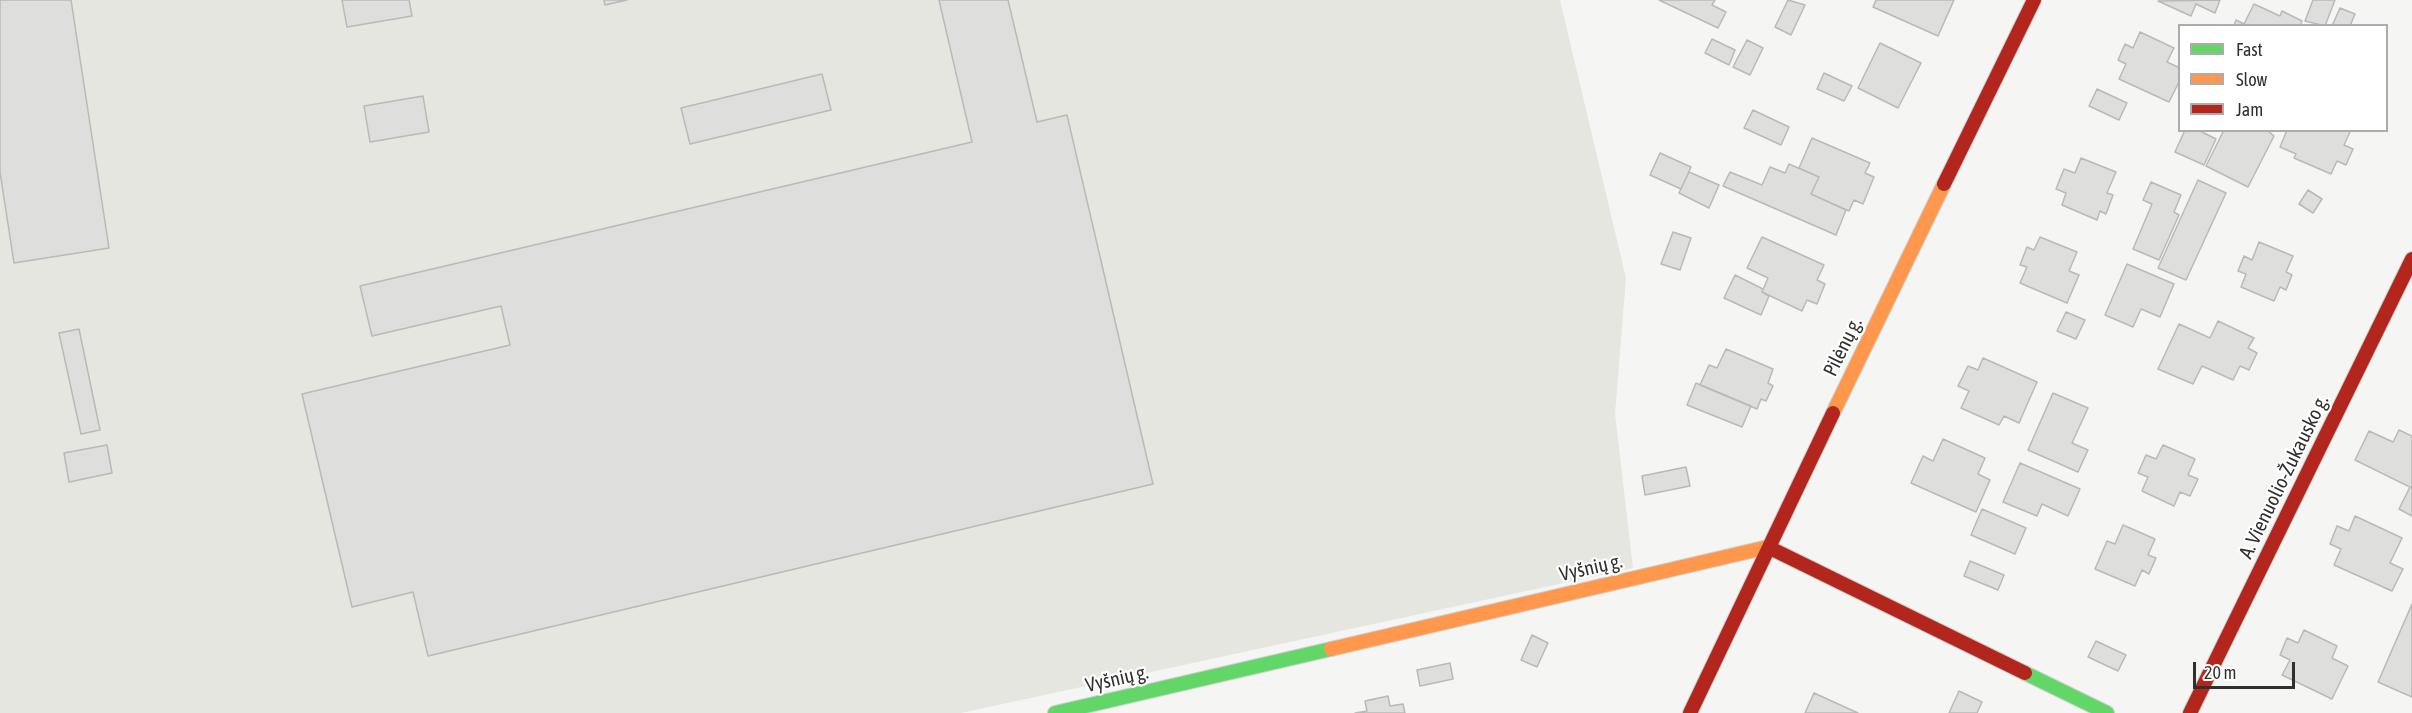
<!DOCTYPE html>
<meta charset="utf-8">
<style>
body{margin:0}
#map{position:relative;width:2412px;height:713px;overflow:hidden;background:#f5f6f3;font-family:"Asap Condensed",sans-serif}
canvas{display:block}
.legend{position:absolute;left:2178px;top:24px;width:210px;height:108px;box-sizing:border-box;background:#fff;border:2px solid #acacac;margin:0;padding:8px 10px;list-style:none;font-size:18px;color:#30302f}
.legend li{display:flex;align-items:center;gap:12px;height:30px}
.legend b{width:30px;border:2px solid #acacac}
.scale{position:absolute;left:2193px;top:662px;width:102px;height:27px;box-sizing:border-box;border:3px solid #30302f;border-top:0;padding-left:8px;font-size:18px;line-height:21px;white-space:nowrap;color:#30302f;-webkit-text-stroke:4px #fff;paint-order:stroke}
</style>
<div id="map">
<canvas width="2412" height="713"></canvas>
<ul class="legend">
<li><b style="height:8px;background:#63d668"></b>Fast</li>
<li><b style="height:8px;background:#ff974d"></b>Slow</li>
<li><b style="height:8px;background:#b3261e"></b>Jam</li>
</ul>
<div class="scale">20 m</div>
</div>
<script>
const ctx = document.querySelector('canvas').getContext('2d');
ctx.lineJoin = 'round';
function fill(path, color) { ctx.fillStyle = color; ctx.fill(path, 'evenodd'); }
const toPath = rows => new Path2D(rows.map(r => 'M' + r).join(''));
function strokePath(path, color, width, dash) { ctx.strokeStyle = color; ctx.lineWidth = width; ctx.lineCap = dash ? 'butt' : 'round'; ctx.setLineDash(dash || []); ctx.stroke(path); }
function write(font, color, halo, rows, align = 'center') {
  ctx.font = font + ' "Asap Condensed",sans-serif'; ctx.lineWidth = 4.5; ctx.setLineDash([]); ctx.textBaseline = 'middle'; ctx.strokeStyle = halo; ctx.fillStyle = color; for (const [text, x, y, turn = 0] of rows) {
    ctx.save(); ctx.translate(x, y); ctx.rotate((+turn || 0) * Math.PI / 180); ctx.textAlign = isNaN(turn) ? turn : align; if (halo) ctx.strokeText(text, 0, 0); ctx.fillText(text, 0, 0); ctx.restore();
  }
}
fill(toPath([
 [0,0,1560,0,1626,278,1615,414,1633,568,961,713,0,713]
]), '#e4e6df');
const building = toPath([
 [0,0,71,0,109,248,14,263,0,172,0,0],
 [342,0,409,0,412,16,347,27,342,0],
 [604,0,627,0,605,5,604,0],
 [939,0,1008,0,1037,122,1067,115,1153,484,428,656,413,592,352,607,302,394,510,345,501,306,372,336,360,286,972,142,939,0],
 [1659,0,1715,0,1712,5,1726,12,1718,28,1659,0],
 [1788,0,1805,5,1791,35,1775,27,1788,0],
 [1876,0,1954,0,1938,36,1873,7,1876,0],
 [2220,0,2215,13,2196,4,2191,16,2158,1,2220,0],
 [2313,0,2335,0,2325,26,2305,21,2313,0],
 [2254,4,2280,16,2282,11,2302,21,2300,26,2234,26,2236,20,2244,24,2254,4],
 [2340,8,2355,14,2350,26,2332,26,2340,8],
 [2140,32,2174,48,2167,62,2180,68,2180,80,2169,102,2119,79,2126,64,2118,60,2125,44,2133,48,2140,32],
 [1712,39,1735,50,1729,65,1705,53,1712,39],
 [1747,40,1763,48,1750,75,1733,67,1747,40],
 [1880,43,1921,63,1898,108,1858,88,1880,43],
 [1824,73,1852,86,1844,101,1817,89,1824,73],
 [822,74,831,110,690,144,681,108,822,74],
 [2097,89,2127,103,2119,120,2089,106,2097,89],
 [423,96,429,132,370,142,364,106,423,96],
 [1753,110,1789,127,1781,145,1744,128,1753,110],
 [2185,130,2198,130,2216,139,2204,165,2175,152,2185,130],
 [2224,130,2267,130,2274,136,2248,187,2206,166,2224,130],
 [2287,130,2347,130,2350,132,2344,145,2353,149,2346,165,2337,161,2331,174,2294,158,2296,154,2280,147,2287,130],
 [1812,138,1870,163,1865,173,1874,177,1863,204,1854,200,1849,211,1811,194,1819,177,1799,168,1812,138],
 [1660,153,1691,167,1681,189,1650,175,1660,153],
 [2081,158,2116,172,2107,193,2113,195,2106,214,2100,211,2097,220,2062,205,2066,193,2056,189,2064,169,2075,173,2081,158],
 [1789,164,1819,177,1811,194,1846,210,1836,235,1723,186,1730,172,1762,185,1770,167,1785,173,1789,164],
 [1689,172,1719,185,1709,208,1679,193,1689,172],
 [2198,180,2226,193,2186,280,2158,268,2198,180],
 [2151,182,2181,195,2174,212,2179,215,2159,260,2133,249,2152,204,2143,200,2151,182],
 [2308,190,2322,199,2313,213,2299,204,2308,190],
 [1673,232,1691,238,1680,270,1661,264,1673,232],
 [1762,237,1824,265,1817,280,1825,284,1817,304,1807,300,1802,311,1762,292,1768,278,1747,268,1762,237],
 [2040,237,2077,252,2069,271,2079,275,2067,303,2020,283,2027,267,2020,265,2027,247,2034,250,2040,237],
 [2259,242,2293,256,2286,272,2292,275,2286,290,2280,287,2274,301,2241,287,2246,274,2238,271,2244,256,2252,260,2259,242],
 [2127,264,2174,284,2160,317,2141,309,2133,327,2105,315,2127,264],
 [1735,275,1763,289,1762,292,1769,296,1761,315,1724,298,1735,275],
 [2066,312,2085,320,2076,339,2057,331,2066,312],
 [2218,321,2254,338,2248,348,2257,353,2249,370,2240,366,2233,380,2202,366,2193,384,2158,369,2179,324,2210,338,2218,321],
 [79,329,100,430,81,434,59,333,79,329],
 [1726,349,1773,369,1768,383,1773,386,1766,401,1761,399,1757,409,1700,385,1709,365,1717,368,1726,349],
 [1983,358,2037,382,2019,423,2004,416,1999,425,1961,408,1969,391,1958,386,1968,366,1978,370,1983,358],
 [1696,383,1751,406,1742,427,1687,405,1696,383],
 [2053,393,2088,408,2072,443,2088,450,2078,472,2028,450,2053,393],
 [2399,430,2412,436,2412,488,2355,460,2369,431,2393,442,2399,430],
 [1943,439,1985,458,1978,474,1990,480,1976,512,1911,483,1923,456,1933,461,1943,439],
 [107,445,112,473,69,482,64,453,107,445],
 [2163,445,2195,459,2188,475,2198,479,2190,496,2180,492,2174,506,2142,491,2148,477,2138,473,2146,455,2156,459,2163,445],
 [2020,463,2080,489,2068,516,2042,504,2037,516,2003,502,2020,463],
 [1686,467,1690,486,1645,495,1642,476,1686,467],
 [2410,487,2412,488,2412,516,2399,509,2410,487],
 [1982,509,2026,528,2015,554,1971,535,1982,509],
 [2355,516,2402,538,2390,563,2403,569,2392,591,2334,565,2341,549,2330,544,2337,526,2349,531,2355,516],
 [2123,525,2155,539,2148,555,2156,558,2149,574,2142,570,2135,586,2095,569,2107,541,2115,544,2123,525],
 [1970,561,2004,575,1998,590,1964,576,1970,561],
 [2412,604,2412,697,2378,682,2412,604],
 [2304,630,2337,646,2332,658,2348,666,2332,699,2282,675,2290,660,2280,655,2287,638,2298,643,2304,630],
 [1532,635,1548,643,1537,667,1521,660,1532,635],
 [2096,641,2126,655,2118,671,2088,657,2096,641],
 [1450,663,1453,679,1420,686,1417,670,1450,663],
 [1959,691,1982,702,1977,713,1949,713,1959,691],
 [1814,693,1858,713,1805,713,1814,693],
 [1388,696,1390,706,1403,704,1405,713,1355,713,1367,711,1365,701,1388,696]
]);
fill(building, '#dedfdc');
strokePath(building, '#b9bab8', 1.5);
const fast = toPath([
 [2025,673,2107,713],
 [1055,713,1331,649]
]);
const slow = toPath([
 [1833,413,1944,184],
 [1331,649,1768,547,1774,550]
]);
const jam = toPath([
 [1944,184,2034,0],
 [1774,550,2025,673],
 [1690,713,1833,413],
 [2190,713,2412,259]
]);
strokePath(fast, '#cfd0ce', 16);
strokePath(slow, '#cfd0ce', 16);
strokePath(jam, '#cfd0ce', 16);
strokePath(fast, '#63d668', 14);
strokePath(slow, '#ff974d', 14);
strokePath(jam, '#b3261e', 14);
write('20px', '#30302f', '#fff', [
 ["Pilėnų g.",1843,347,-64],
 ["A. Vienuolio-Žukausko g.",2284,477,-64],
 ["Vyšnių g.",1591,568,-13],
 ["Vyšnių g.",1117,679,-13]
]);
</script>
